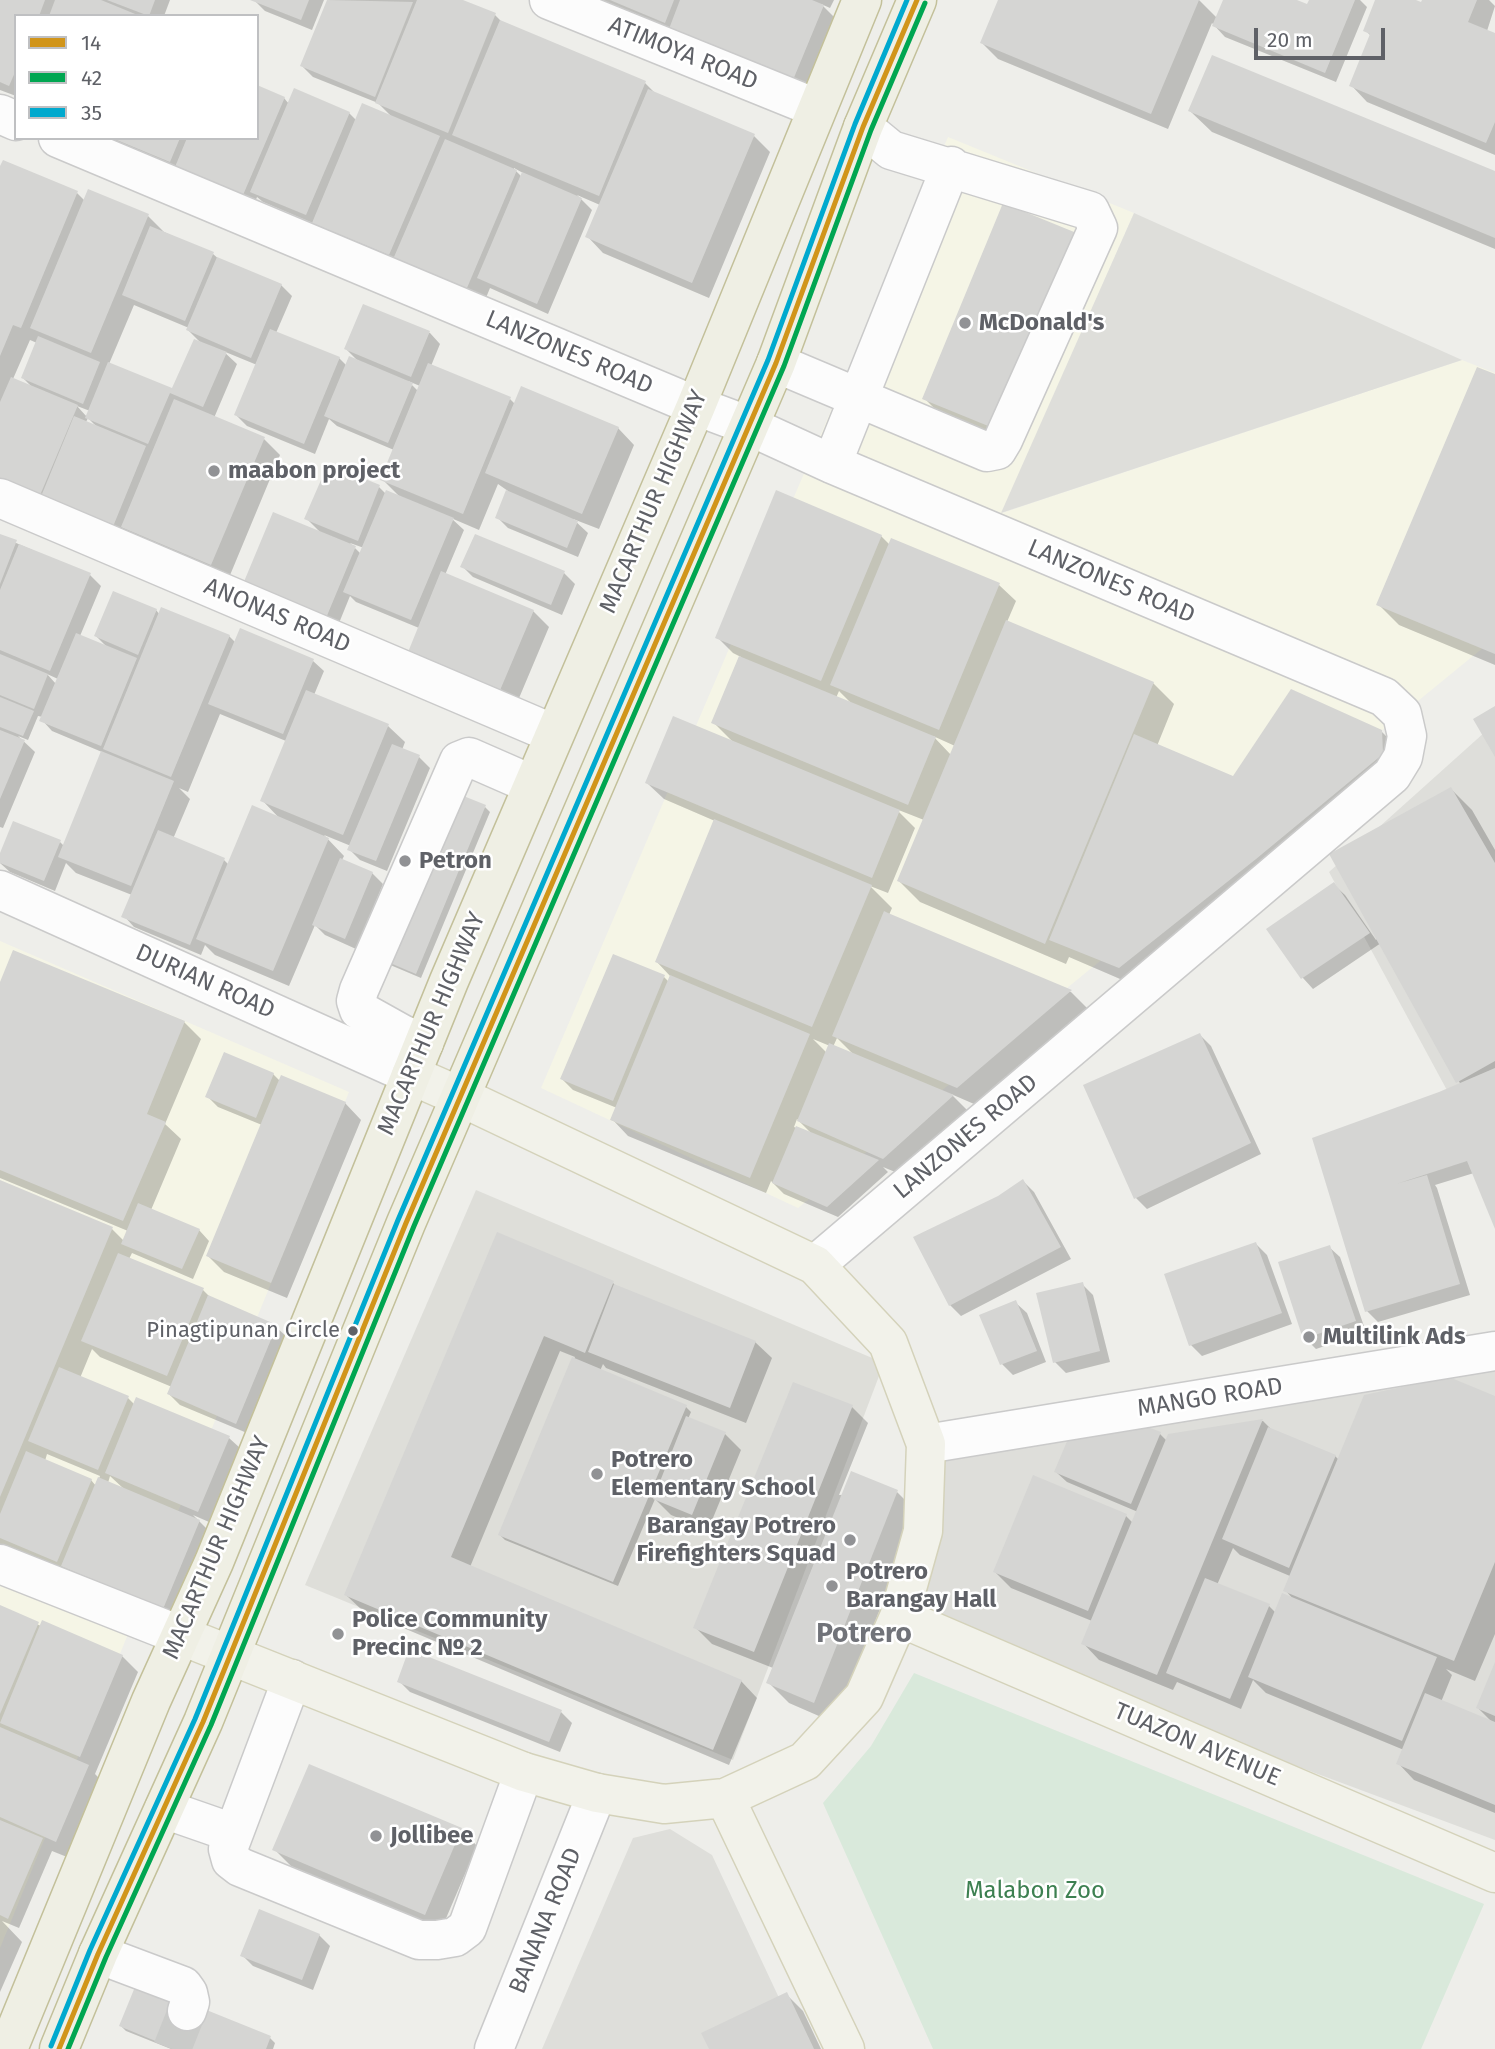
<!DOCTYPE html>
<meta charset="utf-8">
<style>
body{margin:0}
#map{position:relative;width:1495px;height:2049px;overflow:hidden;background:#eeeeea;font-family:"Fira Sans",sans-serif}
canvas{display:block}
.legend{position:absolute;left:14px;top:14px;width:245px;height:126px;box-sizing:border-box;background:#fff;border:2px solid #bfc0c2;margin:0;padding:9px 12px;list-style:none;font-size:21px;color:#5f6167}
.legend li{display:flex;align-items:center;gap:14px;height:35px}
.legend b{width:35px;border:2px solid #bfc0c2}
.scale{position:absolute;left:1254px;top:28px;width:131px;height:32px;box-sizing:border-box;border:4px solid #5f6167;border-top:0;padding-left:9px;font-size:21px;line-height:24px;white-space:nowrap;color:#5f6167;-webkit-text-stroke:5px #fff;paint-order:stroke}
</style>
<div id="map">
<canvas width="1495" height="2049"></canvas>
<ul class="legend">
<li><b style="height:9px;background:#d1951a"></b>14</li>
<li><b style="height:9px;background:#00a651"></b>42</li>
<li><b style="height:9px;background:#00a9ce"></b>35</li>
</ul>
<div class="scale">20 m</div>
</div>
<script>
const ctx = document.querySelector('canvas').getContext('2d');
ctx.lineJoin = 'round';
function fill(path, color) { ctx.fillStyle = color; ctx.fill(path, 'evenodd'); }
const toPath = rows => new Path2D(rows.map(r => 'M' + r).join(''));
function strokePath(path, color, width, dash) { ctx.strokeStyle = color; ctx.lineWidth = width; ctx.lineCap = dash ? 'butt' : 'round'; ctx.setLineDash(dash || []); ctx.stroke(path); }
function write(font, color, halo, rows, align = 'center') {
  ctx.font = font + ' "Fira Sans",sans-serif'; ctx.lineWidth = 5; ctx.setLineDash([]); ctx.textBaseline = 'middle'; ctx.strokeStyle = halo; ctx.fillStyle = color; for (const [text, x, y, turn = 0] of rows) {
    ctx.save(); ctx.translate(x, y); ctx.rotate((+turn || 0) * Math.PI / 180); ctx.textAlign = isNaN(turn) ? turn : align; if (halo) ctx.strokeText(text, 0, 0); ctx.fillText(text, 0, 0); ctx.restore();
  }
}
fill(toPath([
 [948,137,1134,213,1002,513,1462,360,1495,373,1495,638,798,1208,541,1088],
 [0,941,349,1092,0,1948]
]), '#f5f5e6');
fill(toPath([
 [1134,213,1462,360,1001,513],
 [1495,723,1495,1179,1329,872],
 [1495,1356,1495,1840,907,1621,936,1436],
 [670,1829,712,1855,803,2049,542,2049,633,1838]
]), '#dededa');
fill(toPath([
 [476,1190,884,1363,733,1760,305,1585]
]), '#deded9');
fill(toPath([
 [914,1673,1484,1904,1421,2049,933,2049,823,1803,871,1746]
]), '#d9e9db');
fill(toPath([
 [0,0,170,0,164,16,16,16,16,96,0,90],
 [254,0,324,0,312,30,265,11],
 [329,0,458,0,495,15,504,24,645,83,657,95,754,136,770,152,709,298,603,253,587,236,600,205,577,195,592,210,548,314,490,288,481,310,330,238,317,225,263,202,257,197,254,205,106,138,257,138,284,98,289,104,349,113,357,121,393,118,378,103,313,77,302,66],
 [514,168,523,173,523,178,514,169],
 [593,0,834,0,830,8,821,4,839,22,810,95,612,10,603,0,602,4],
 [1000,0,1199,0,1217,18,1225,0,1293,0,1308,6,1311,0,1360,0,1367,7,1336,82,1225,37,1212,23,1168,129,998,59,982,43],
 [1377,0,1411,0,1422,5,1424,0,1489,0,1495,6,1487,31,1495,35,1495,155,1367,102,1351,85,1371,36,1365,30],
 [1190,111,1495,173,1495,249,1212,132],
 [0,171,77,193,85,201,148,216,164,232,213,254,220,260,281,285,292,296,276,333,339,358,347,366,360,363,346,349,364,306,430,333,440,344,431,366,510,399,515,404,618,428,634,445,599,529,573,519,588,533,578,557,508,528,497,517,508,491,498,484,479,530,451,518,464,530,445,575,533,611,549,627,514,710,419,628,356,602,350,596,337,628,255,594,322,534,306,518,329,466,379,487,386,494,400,497,382,479,394,450,337,426,329,419,315,454,247,426,236,415,257,365,223,351,237,364,214,418,264,439,280,455,228,580,139,543,126,530,123,539,0,489],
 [134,305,189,328,188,330,202,344,173,391,109,364],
 [30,340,37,343,23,378,32,387,13,379],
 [408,381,420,386,418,391],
 [77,406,90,411,87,417],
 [88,418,98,428,86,422],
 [350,543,364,548,361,554],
 [1004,205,1015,445,941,415,924,398],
 [1495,376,1495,665,1399,625,1378,604],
 [0,536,90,575,101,586,80,636,107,647,96,636,156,610,160,615,229,636,236,643,313,661,324,671,314,695,388,726,405,742,402,750,419,757,430,768,387,871,360,860,349,849,351,846,324,835,344,856,342,860,372,873,383,884,356,949,325,935,315,925,289,986,215,955,205,945,201,955,134,927,124,916,132,895,76,873,66,863,55,891,10,872,0,863,0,858,60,842,64,846,102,752,52,731,42,720,43,717,38,716,28,740,18,736,35,752,3,828,0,827],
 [47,674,58,679,56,684],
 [220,714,286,741,262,800,281,820,229,865,224,860,173,839,190,799,179,788,188,792],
 [881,536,890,545,892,540,999,585,1016,601,1007,622,1153,683,1174,704,1157,746,1233,778,1381,731,1403,753,1141,988,1069,957,1066,964,920,902,899,881,924,820,896,809,915,828,888,893,870,886,892,908,889,915,1071,992,1087,1008,974,1104,951,1094,969,1112,900,1174,883,1167,888,1172,838,1217,784,1194,771,1181,766,1193,628,1136,612,1119,617,1108,573,1090,562,1079,664,977,669,982,671,977,657,962,715,821,664,799,647,783,734,743,713,722,741,657,733,653,717,637],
 [839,691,852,704,836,698],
 [933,736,955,746,951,755],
 [837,1038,854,1055,833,1047],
 [813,1039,830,1046,827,1053],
 [797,1119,812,1134,794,1127],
 [463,567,564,573,575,584,562,615,473,577],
 [1451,789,1472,810,1495,850,1495,1224,1474,1173,1435,1185,1437,1188,1470,1295,1378,1322,1367,1311,1314,1139,1461,1085,1381,943,1313,989,1303,978,1268,929,1334,885,1345,895,1376,940,1378,938],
 [485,807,490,812,421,978,369,956],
 [0,986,184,1022,201,1039,165,1124,181,1139,151,1210,199,1230,209,1241,193,1279,132,1253,129,1259,203,1290,212,1299,276,1327,287,1337,247,1433,180,1405,169,1394,172,1387,100,1357,92,1349,80,1378,128,1398,135,1405,229,1438,240,1448,209,1522,193,1515,215,1537,179,1624,0,1549,0,1182,112,1229,124,1241,128,1231,0,1178],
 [47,1454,100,1476,96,1486,91,1480,45,1461],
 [110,1476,124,1489,108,1483],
 [1200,1035,1211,1046,1261,1154,1147,1209,1136,1198],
 [225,1054,273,1074,280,1081,345,1103,361,1120,287,1298,224,1272,208,1256,262,1125,218,1107,207,1096],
 [1023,1181,1034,1192,1071,1259,961,1316,950,1305,999,1198],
 [498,1234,613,1283,618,1288,755,1342,772,1358,746,1423,606,1368,603,1364,600,1371,686,1407,691,1412,688,1419,725,1434,741,1450,708,1530,671,1515,655,1499,618,1586,505,1540,500,1535,575,1357,560,1351,470,1567,741,1681,757,1698,729,1765,363,1611,346,1595],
 [1256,1244,1267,1255,1292,1324,1202,1356,1191,1345],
 [1329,1247,1340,1257,1366,1332,1316,1349,1305,1338],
 [1082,1284,1093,1295,1110,1362,1066,1373,1055,1362],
 [1016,1303,1027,1313,1046,1362,1013,1375,1002,1364,981,1316],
 [1495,1398,1495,1634,1475,1681,1446,1669,1452,1675,1441,1702,1493,1723,1478,1708,1495,1667,1495,1813,1414,1780,1398,1763,1404,1750,1266,1693,1253,1680,1241,1709,1177,1682,1173,1690,1099,1660,1083,1643,1092,1621,1011,1588,995,1572,1126,1516,1133,1523,1138,1512,1067,1482,1056,1472,1160,1434,1167,1441,1169,1436,1263,1421,1273,1431,1335,1456,1339,1460],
 [1233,1548,1240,1555,1290,1576,1285,1590,1295,1601,1276,1613,1269,1606,1217,1585],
 [852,1407,868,1423,839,1495,897,1492,918,1513,835,1723,789,1703,768,1682,773,1668,712,1644,695,1627],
 [0,1607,41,1626,122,1656,138,1672,95,1774,109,1788,77,1861,52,1851,19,1928,2,1921,22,1942,0,1992],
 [399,1681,561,1712,572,1723,560,1752,410,1692],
 [461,1829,477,1846,441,1930,291,1866,275,1850],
 [319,1935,330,1946,313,1990,253,1966,242,1955],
 [787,1995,803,2011,821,2049,711,2049],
 [121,2026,270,2038,275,2043,273,2049,171,2049,126,2031]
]), '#0003');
fill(toPath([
 [0,0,45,0,39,16,16,16,16,70,9,86,0,82],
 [55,0,101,0,140,16,49,16],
 [107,0,155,0,149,16],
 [250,0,309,0,301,20],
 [327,0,413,2,375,97,300,66],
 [417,0,463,0,496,13,448,133,375,103],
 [610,0,674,0,665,23],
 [680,0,812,0,824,5,793,80,669,29],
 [998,0,1199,0,1151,114,980,43],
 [1223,0,1297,0,1307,4,1309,0,1355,0,1325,73,1212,26],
 [1375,0,1416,0,1421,2,1422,0,1477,0,1468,22,1495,33,1495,122,1486,143,1349,86,1370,34,1363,31],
 [500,20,646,81,599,196,452,135],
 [1212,55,1495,171,1495,238,1188,111],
 [257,85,285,97,243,195,175,167,187,138,257,138],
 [294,88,350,112,306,215,250,192],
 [648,89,755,134,692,283,585,237],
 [362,103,440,136,389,255,312,223],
 [112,138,180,138,170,162],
 [445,139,517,170,464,295,391,264],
 [3,160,78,191,21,328,13,325,0,356,0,166],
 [522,172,582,198,537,304,477,278],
 [88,189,149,214,91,353,30,328],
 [1003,203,1079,234,998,430,922,399],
 [150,226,214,252,185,321,122,295],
 [217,257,282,284,251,358,186,330],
 [363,304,430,331,411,377,344,349],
 [270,329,340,357,304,444,234,415],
 [38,336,100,362,83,404,21,378],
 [194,339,227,352,203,407,170,393,148,444,85,418,108,362,172,388],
 [349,356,413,383,388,443,324,416],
 [428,363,511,397,463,514,380,480],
 [1477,367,1495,374,1495,654,1376,605],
 [11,377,78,405,38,500,0,484,0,402],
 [521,386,619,427,582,514,485,473],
 [174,399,265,437,211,565,121,527],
 [74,416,146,446,112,529,40,499],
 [328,464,380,485,358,541,304,519],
 [386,490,454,518,411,620,343,592],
 [506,490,578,521,567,548,495,518],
 [776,490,882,535,821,681,715,638],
 [273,512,356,546,326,618,243,584],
 [0,534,17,540,0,584],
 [475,534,565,571,551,605,460,567],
 [891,538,1000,583,939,730,830,685],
 [19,544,91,573,50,671,0,650,0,590],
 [441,571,534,610,498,695,406,657],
 [113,591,157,609,138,655,94,636],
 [161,607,230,635,171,777,103,749],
 [1006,620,1154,682,1045,944,897,881],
 [240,628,314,659,283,734,208,704],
 [76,633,137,658,101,746,39,721],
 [0,654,48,674,34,709,0,695],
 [739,656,936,737,908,805,711,723],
 [1291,689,1382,730,1383,754,1256,859,1119,968,1049,940,1134,734,1233,776],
 [306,690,389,724,343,835,260,801],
 [0,697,34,711,23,736,0,727],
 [1495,706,1495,757,1473,719],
 [673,716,900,810,872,878,645,783],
 [0,730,25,740,0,799],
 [392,744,420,755,376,861,347,850],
 [101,751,174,781,131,886,58,857],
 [431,783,486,805,416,974,362,951],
 [1451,787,1495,863,1495,1061,1456,1083,1329,854],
 [252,805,329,838,273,971,196,939],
 [714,819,872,885,812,1027,655,962],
 [13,821,61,840,44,881,0,863,0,853],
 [158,830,225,858,190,945,121,917],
 [340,858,373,872,345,939,312,925],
 [1334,882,1370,933,1301,979,1266,929],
 [884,911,888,913,1072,990,957,1088,832,1036],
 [13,950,185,1021,147,1114,166,1122,123,1221,0,1170,0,982],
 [613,954,665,975,613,1101,560,1079],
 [670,975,810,1034,750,1178,610,1120],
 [1200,1033,1251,1143,1134,1199,1083,1085],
 [829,1043,954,1095,883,1159,797,1121],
 [224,1052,274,1073,256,1118,205,1097],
 [1495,1068,1495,1229,1467,1161,1396,1184,1427,1175,1460,1284,1365,1312,1312,1138,1439,1092],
 [281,1075,346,1102,271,1283,206,1256],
 [796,1126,879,1160,827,1207,772,1183],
 [1023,1179,1061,1247,949,1306,913,1237,998,1196],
 [0,1180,113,1227,0,1497],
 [138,1203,200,1229,182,1269,121,1244],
 [497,1232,614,1281,585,1353,544,1336,451,1557,742,1680,713,1750,344,1595],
 [1256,1242,1282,1313,1189,1346,1164,1274],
 [1330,1245,1356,1321,1303,1339,1278,1262],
 [118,1253,204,1288,167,1376,81,1341],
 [1083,1282,1100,1351,1053,1363,1036,1293],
 [614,1284,756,1341,730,1408,588,1352],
 [208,1295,277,1325,236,1424,167,1394],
 [1016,1300,1037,1351,1000,1365,979,1315],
 [572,1357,687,1405,613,1582,498,1535],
 [59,1367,129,1396,98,1470,28,1441],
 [1449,1377,1495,1396,1495,1562,1454,1661,1283,1591,1364,1395],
 [793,1382,853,1405,754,1652,693,1628],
 [136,1397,230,1436,198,1512,105,1473],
 [686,1416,726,1432,692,1515,653,1499],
 [1263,1419,1157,1675,1081,1644,1168,1434],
 [1140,1424,1161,1432,1131,1504,1054,1472,1068,1439,1109,1434],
 [1268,1427,1336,1455,1289,1568,1222,1539],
 [26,1451,92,1479,57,1562,0,1538,0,1514],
 [851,1471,898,1490,814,1703,766,1683],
 [1033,1475,1127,1514,1088,1611,993,1572],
 [98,1477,200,1520,163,1609,61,1566],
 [1205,1578,1270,1604,1230,1699,1166,1673],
 [1282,1593,1437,1657,1402,1741,1248,1677],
 [0,1605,39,1622,0,1714],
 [42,1620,123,1655,80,1757,0,1723],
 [409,1649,562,1710,549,1742,397,1682],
 [1495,1662,1495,1716,1476,1708],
 [1425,1693,1495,1722,1495,1805,1396,1764],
 [0,1727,89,1765,56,1842,0,1817],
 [309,1764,462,1828,425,1915,272,1850],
 [0,1820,43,1838,8,1919,0,1915],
 [259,1909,320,1934,302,1980,240,1956],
 [137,1982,271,2036,266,2049,175,2049,119,2026],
 [787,1992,814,2049,709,2049,701,2033]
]), '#d5d5d3');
strokePath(toPath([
 [172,2049,187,2011]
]), '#cacbc9', 38, [38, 19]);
const minor = toPath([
 [549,0,816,108],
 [0,114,16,121],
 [58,138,696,406,747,425,832,464,1384,697,1402,714,1407,736,1403,757,1392,775,815,1265],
 [776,363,987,452,997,450,1003,440,1098,228,1090,211,891,150,863,127],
 [832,464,951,166],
 [0,498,554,734],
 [0,890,411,1075],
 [424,1043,402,1034,359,1010,356,1001,359,990,459,761,469,757,533,785],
 [926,1444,1495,1351],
 [0,1564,182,1636],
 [292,1679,228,1849,231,1860,240,1867,419,1940,437,1940,455,1937,467,1928,524,1772],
 [164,1809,233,1833],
 [98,1954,183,1986,188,1993,190,2002,187,2011],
 [494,2049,597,1793]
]);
const major = toPath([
 [899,1617,1495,1873],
 [182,1636,524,1772,597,1793,664,1804,725,1798,805,1761,864,1697,899,1617,923,1531,926,1444,888,1343,815,1265,461,1097,411,1075],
 [725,1798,845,2049]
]);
const highway = toPath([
 [8,2049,151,1701,214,1562,449,981,696,406,862,0],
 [59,2049,98,1954,203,1722,406,1223,776,363,863,127,917,0]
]);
strokePath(minor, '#cacaca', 41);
strokePath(major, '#d4d2ba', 41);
strokePath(highway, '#c3c09a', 41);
strokePath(minor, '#fcfcfc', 38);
strokePath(major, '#f2f2ea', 38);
strokePath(highway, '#efefe4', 38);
strokePath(toPath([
 [59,2049,98,1954,203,1722,406,1223,776,363,863,127,917,0]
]), '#d1951a', 5);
strokePath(toPath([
 [68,2049,106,1957,211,1725,414,1226,784,366,871,130,925,3]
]), '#00a651', 5);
strokePath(toPath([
 [51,2046,90,1950,195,1719,398,1220,768,360,855,124,907,0]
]), '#00a9ce', 5);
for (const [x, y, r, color] of [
 [965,323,7,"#919295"],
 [214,471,7,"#919295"],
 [405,861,7,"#919295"],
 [353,1331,6,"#5f6167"],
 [1309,1337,7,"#919295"],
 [597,1474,7,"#919295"],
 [850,1540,7,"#919295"],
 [832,1586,7,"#919295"],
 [338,1634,7,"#919295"],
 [376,1836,7,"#919295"]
]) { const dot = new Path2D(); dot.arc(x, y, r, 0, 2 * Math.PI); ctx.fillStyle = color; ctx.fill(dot); strokePath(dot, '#fff', 2.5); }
write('22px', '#5f6167', '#fff', [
 ["Pinagtipunan Circle",340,1331]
], 'right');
write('24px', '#5f6167', '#fff', [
 ["ATIMOYA ROAD",683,54,22],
 ["LANZONES ROAD",569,353,23],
 ["MACARTHUR HIGHWAY",654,502,-67],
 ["LANZONES ROAD",1111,582,23],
 ["ANONAS ROAD",277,616,23],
 ["DURIAN ROAD",205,982,24],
 ["MACARTHUR HIGHWAY",432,1024,-67],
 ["LANZONES ROAD",966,1137,-40],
 ["MANGO ROAD",1210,1398,-9],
 ["MACARTHUR HIGHWAY",217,1548,-67],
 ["TUAZON AVENUE",1197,1745,23],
 ["BANANA ROAD",546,1921,-68]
]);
write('bold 24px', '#5f6167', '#fff', [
 ["McDonald's",979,323],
 ["maabon project",228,471],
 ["Petron",419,861],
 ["Multilink Ads",1323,1337],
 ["Potrero",611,1460],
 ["Elementary School",611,1488],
 ["Barangay Potrero",836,1526,"right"],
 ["Firefighters Squad",836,1554,"right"],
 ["Potrero",846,1572],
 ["Barangay Hall",846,1600],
 ["Police Community",352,1620],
 ["Precinc № 2",352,1648],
 ["Jollibee",390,1836]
], 'left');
write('24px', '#3d8051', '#fff', [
 ["Malabon Zoo",1035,1891]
]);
write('bold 28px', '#717379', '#fff', [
 ["Potrero",864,1634]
]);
</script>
